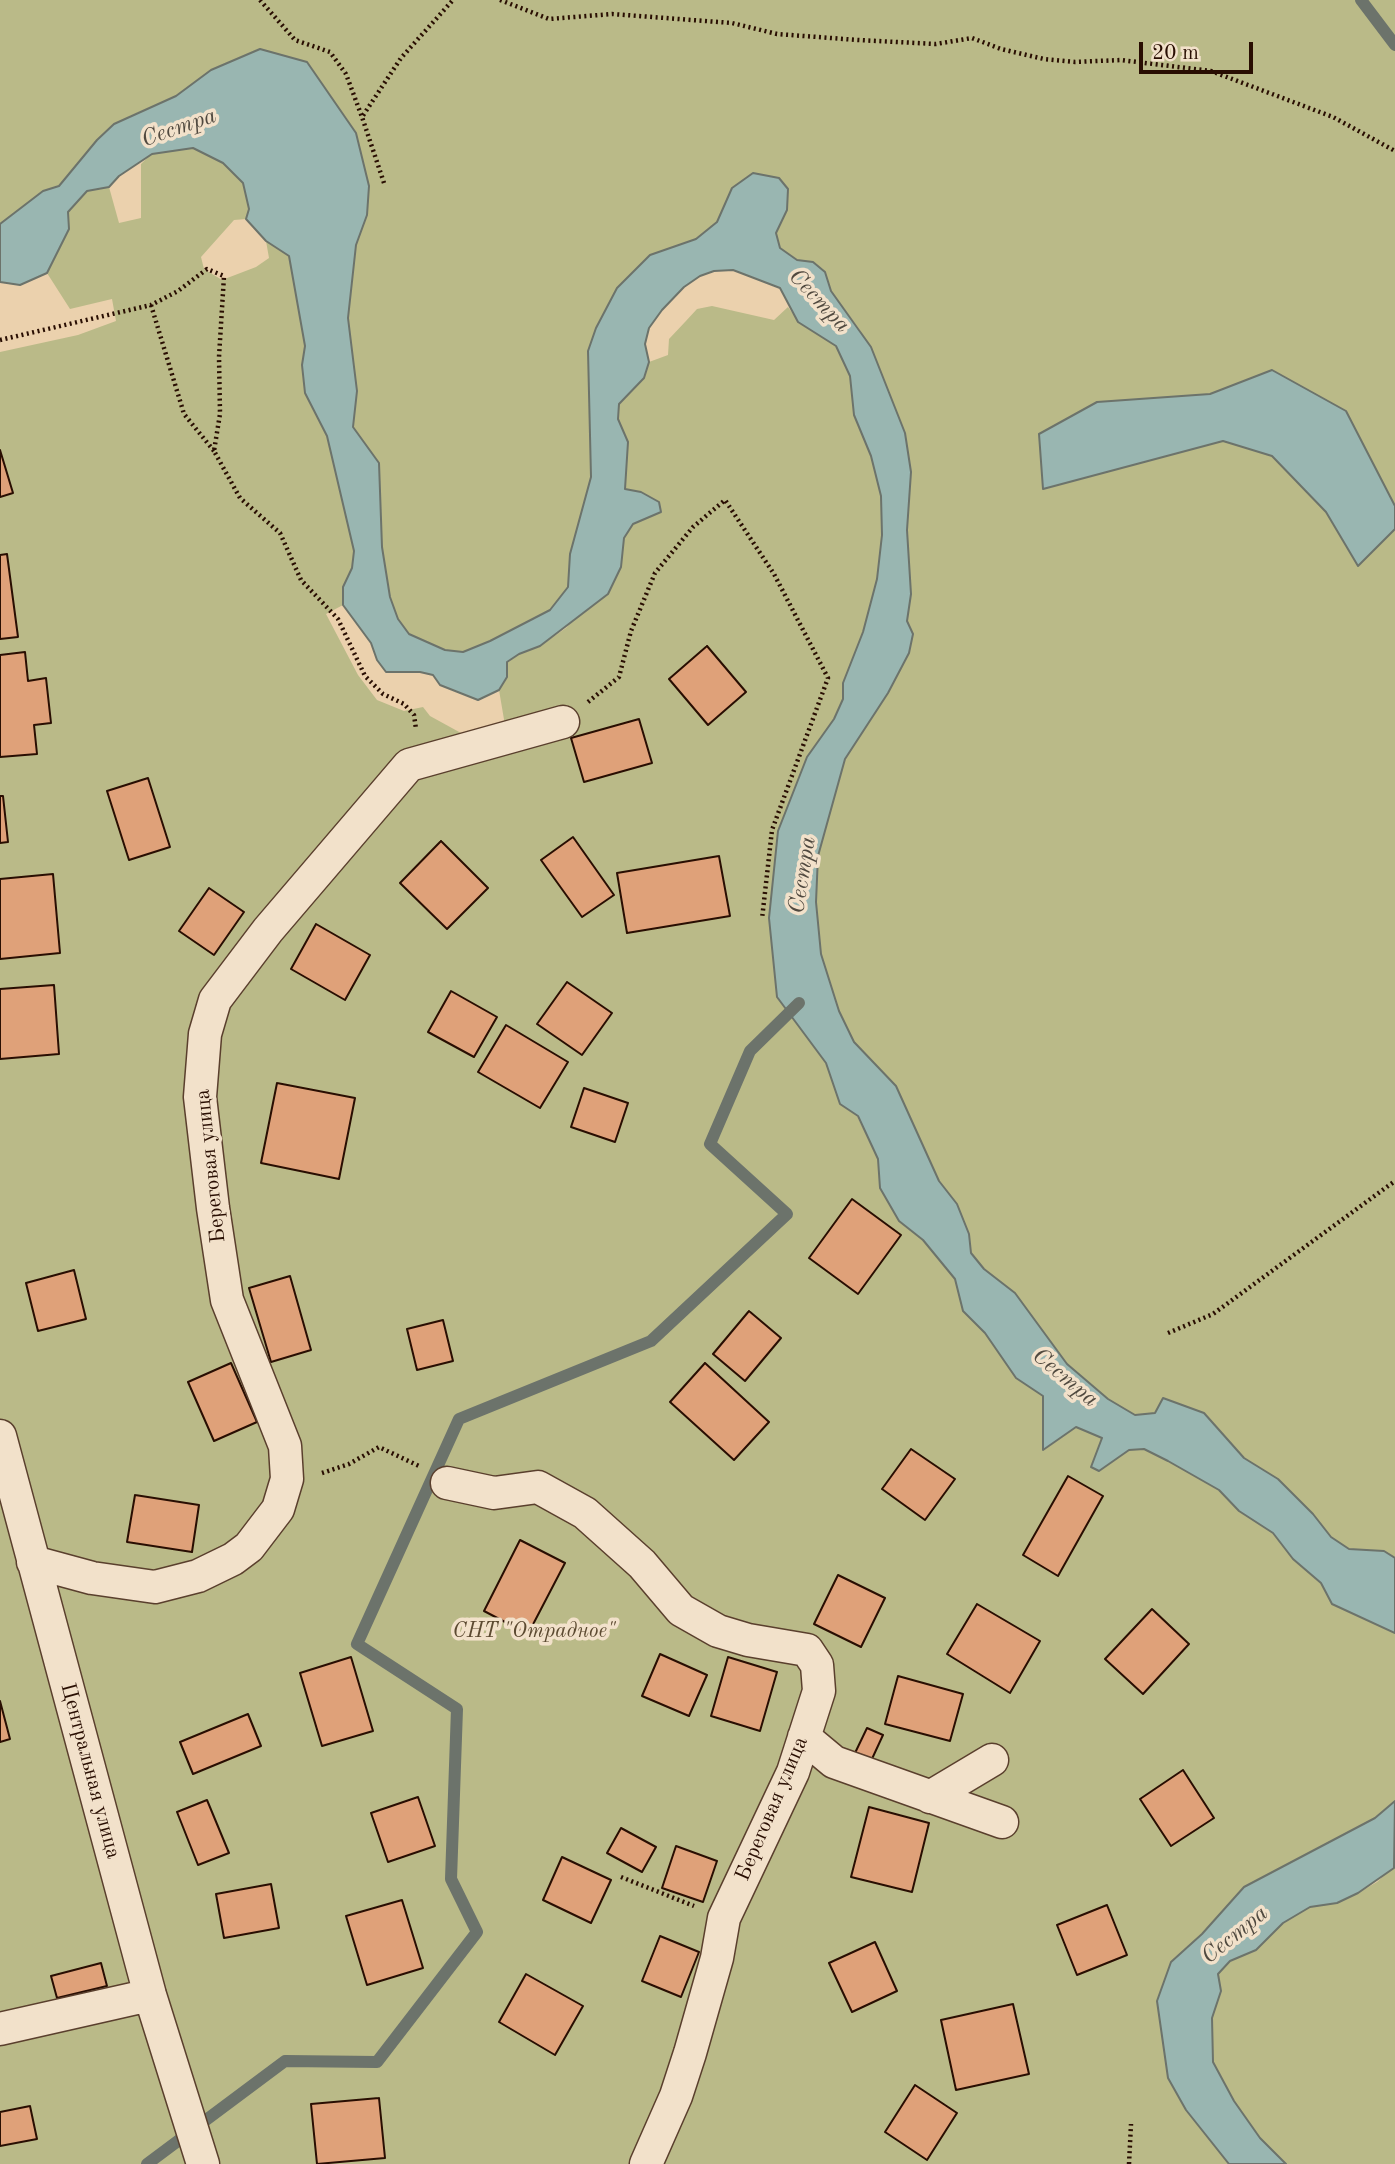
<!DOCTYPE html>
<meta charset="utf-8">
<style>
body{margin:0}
#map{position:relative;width:1395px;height:2164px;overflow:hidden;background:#ebd1ad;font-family:"Old Standard TT",serif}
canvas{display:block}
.scale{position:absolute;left:1139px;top:42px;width:114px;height:32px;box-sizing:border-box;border:4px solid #290e02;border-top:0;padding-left:9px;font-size:21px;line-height:24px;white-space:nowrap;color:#290e02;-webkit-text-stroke:5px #f2e1ca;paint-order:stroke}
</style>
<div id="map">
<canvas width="1395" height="2164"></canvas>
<div class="scale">20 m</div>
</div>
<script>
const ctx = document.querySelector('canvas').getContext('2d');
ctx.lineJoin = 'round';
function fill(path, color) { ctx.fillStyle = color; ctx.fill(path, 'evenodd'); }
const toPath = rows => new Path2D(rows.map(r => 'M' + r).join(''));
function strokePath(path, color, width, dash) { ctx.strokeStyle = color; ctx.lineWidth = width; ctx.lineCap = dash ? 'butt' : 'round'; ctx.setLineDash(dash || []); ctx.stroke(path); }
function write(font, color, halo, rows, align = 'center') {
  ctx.font = font + ' "Old Standard TT",serif'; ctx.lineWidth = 7; ctx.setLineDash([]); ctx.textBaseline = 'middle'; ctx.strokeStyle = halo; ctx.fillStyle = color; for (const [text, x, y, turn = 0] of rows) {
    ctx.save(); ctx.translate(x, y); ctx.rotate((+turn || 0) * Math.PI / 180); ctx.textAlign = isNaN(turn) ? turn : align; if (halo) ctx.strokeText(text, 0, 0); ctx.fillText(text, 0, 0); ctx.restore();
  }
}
fill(toPath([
 [0,0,1395,0,1395,506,1346,411,1272,370,1210,394,1097,402,1043,489,1223,441,1272,456,1326,512,1358,566,1395,529,1395,1558,1383,1551,1349,1549,1331,1537,1313,1514,1278,1479,1244,1458,1204,1413,1163,1398,1155,1413,1135,1415,1108,1399,1067,1364,1015,1293,984,1269,971,1253,969,1234,957,1204,939,1181,896,1086,854,1042,839,1011,821,954,816,902,818,856,845,759,888,693,909,653,913,634,907,621,911,594,907,530,911,472,905,433,860,330,831,291,825,272,813,262,797,260,780,249,776,233,787,210,779,178,753,173,732,188,717,222,696,239,650,255,588,351,591,477,570,554,568,587,550,610,490,641,463,652,445,650,409,634,398,619,390,597,382,547,379,463,353,427,357,391,348,318,356,245,367,215,348,120,328,94,260,49,176,96,130,116,97,140,59,186,43,191,0,224],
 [193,148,223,163,243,183,249,209,246,219,234,220,201,257,204,269,222,280,256,267,269,258,266,241,289,256,305,346,302,365,305,393,327,436,354,551,352,568,343,587,343,605,326,614,358,675,377,700,404,711,423,707,430,716,461,733,463,749,507,737,499,690,507,677,507,663,519,654,540,646,566,628,621,567,624,538,633,524,660,512,641,492,625,490,628,442,618,419,619,404,644,378,649,362,668,355,669,339,685,322,697,309,712,306,774,320,788,307,799,322,836,346,850,376,854,415,871,456,881,496,882,536,877,579,863,632,843,683,843,699,769,918,777,997,826,1063,840,1104,857,1116,878,1159,880,1188,899,1221,923,1240,955,1279,963,1311,985,1333,1016,1378,1043,1396,1044,1450,1076,1427,1102,1438,1091,1467,1099,1471,1129,1450,1144,1449,1168,1461,1219,1490,1239,1511,1273,1533,1293,1559,1321,1583,1332,1604,1395,1633,1395,1801,1375,1818,1244,1887,1202,1934,1171,1962,1157,2000,1168,2078,1186,2110,1229,2164,0,2164,0,352,78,335,116,321,112,299,70,309,47,273,69,229,68,212,87,191,109,187,119,223,141,218,141,164,152,153],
 [1395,1865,1395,2164,1286,2164,1260,2138,1234,2101,1213,2062,1212,2018,1221,1991,1218,1974,1229,1961,1256,1950,1283,1923,1310,1907,1337,1903,1358,1893,1377,1882]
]), '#baba88');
const water = toPath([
 [260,49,307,62,356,133,369,186,367,215,356,245,348,318,357,391,353,427,379,463,382,547,390,597,398,619,409,634,445,650,463,652,490,641,550,610,568,587,570,554,591,477,588,351,596,328,617,288,650,255,696,239,717,222,732,188,753,173,779,178,788,189,787,210,776,233,780,248,797,260,813,262,825,272,831,291,871,347,905,433,911,472,907,530,911,594,907,621,913,634,909,653,888,693,845,759,818,856,816,902,821,954,839,1011,854,1042,896,1086,939,1181,957,1204,969,1234,971,1253,984,1269,1015,1293,1067,1364,1108,1399,1135,1415,1155,1413,1163,1398,1204,1413,1244,1458,1278,1479,1313,1514,1331,1537,1349,1549,1384,1551,1395,1558,1395,1633,1332,1604,1321,1583,1293,1559,1273,1533,1239,1511,1219,1490,1168,1461,1144,1449,1129,1450,1099,1471,1091,1467,1102,1438,1076,1427,1043,1450,1043,1396,1016,1378,985,1333,963,1311,955,1279,923,1240,899,1221,880,1188,878,1159,858,1116,840,1104,826,1063,777,997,769,918,778,831,807,757,834,719,843,699,843,683,863,632,877,579,882,535,881,496,871,456,854,415,850,376,836,346,798,322,780,288,733,270,714,271,700,276,684,287,662,310,649,328,645,344,649,362,644,378,619,404,618,419,628,442,625,489,641,492,659,502,661,512,633,524,624,538,621,567,608,594,540,646,519,654,507,662,507,677,499,690,478,700,440,685,433,675,420,672,386,672,377,660,371,643,343,605,343,587,352,568,354,551,327,436,305,393,302,365,305,346,289,256,266,241,246,219,249,209,243,183,223,163,193,148,152,154,119,176,109,187,87,191,68,212,69,229,47,273,20,285,0,282,0,224,43,191,59,186,97,140,114,124,176,96,211,70,260,49],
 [1272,370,1346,411,1395,506,1395,529,1358,566,1326,512,1272,456,1223,441,1043,489,1039,434,1097,402,1210,394,1272,370],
 [1395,1801,1394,1868,1358,1893,1337,1903,1310,1907,1283,1923,1256,1950,1230,1961,1218,1974,1221,1991,1212,2018,1213,2062,1234,2101,1260,2138,1286,2164,1229,2164,1186,2110,1168,2078,1157,2001,1171,1962,1202,1934,1244,1887,1375,1818,1395,1801]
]);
fill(water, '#99b6b1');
strokePath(water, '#6c736b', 2);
strokePath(toPath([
 [1361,0,1395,45],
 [147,2164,285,2061,377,2062,477,1932,451,1879,457,1709,357,1644,459,1419,651,1341,787,1214,710,1144,750,1051,799,1003]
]), '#6c736b', 12);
const building = toPath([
 [0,450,13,493,0,497,0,450],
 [7,554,18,637,0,639,0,555,7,554],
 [707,646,746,692,708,725,669,679,707,646],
 [25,652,28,681,46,678,51,723,34,725,37,754,0,757,0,655,25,652],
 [639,719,652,763,584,782,571,738,639,719],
 [148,778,170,847,129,860,107,791,148,778],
 [0,796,3,796,8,842,0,843,0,796],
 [573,837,614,895,582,917,541,860,573,837],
 [441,841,488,888,447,929,400,883,441,841],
 [719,856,730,916,627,933,617,873,719,856],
 [53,874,60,953,0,959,0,879,53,874],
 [209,888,244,912,214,955,179,931,209,888],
 [316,924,370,955,345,1000,291,969,316,924],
 [567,982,612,1013,582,1055,537,1024,567,982],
 [54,985,59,1054,0,1059,0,989,54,985],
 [451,991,497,1017,474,1057,428,1032,451,991],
 [506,1025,568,1062,540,1108,478,1072,506,1025],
 [277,1083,355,1098,339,1179,261,1163,277,1083],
 [584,1088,628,1103,615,1142,571,1127,584,1088],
 [852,1199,901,1235,858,1294,809,1258,852,1199],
 [74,1270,86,1319,38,1331,26,1283,74,1270],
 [290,1276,311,1350,271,1362,249,1288,290,1276],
 [749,1311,781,1338,745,1381,713,1354,749,1311],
 [443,1320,453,1361,417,1370,407,1329,443,1320],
 [231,1363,257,1422,214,1441,188,1382,231,1363],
 [705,1363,769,1422,734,1460,670,1402,705,1363],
 [911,1449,955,1479,925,1520,882,1489,911,1449],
 [1068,1476,1103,1496,1058,1576,1023,1555,1068,1476],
 [135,1495,199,1505,192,1552,127,1542,135,1495],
 [520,1540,565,1563,528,1634,484,1611,520,1540],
 [838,1575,885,1598,861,1647,814,1624,838,1575],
 [977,1604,1040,1641,1010,1693,947,1654,977,1604],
 [1152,1609,1189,1644,1143,1694,1105,1659,1152,1609],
 [660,1654,707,1675,689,1716,642,1696,660,1654],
 [351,1657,373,1731,322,1746,300,1673,351,1657],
 [728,1657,777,1672,760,1731,711,1716,728,1657],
 [898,1676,963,1694,950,1741,885,1724,898,1676],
 [0,1701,10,1739,0,1742,0,1701],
 [248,1714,261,1746,193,1774,180,1742,248,1714],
 [867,1728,883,1735,871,1761,855,1753,867,1728],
 [1183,1770,1214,1818,1171,1846,1140,1799,1183,1770],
 [418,1797,435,1846,388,1862,371,1813,418,1797],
 [207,1800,229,1853,198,1865,177,1812,207,1800],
 [869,1807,929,1823,912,1892,851,1877,869,1807],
 [621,1828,656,1847,642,1872,607,1853,621,1828],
 [676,1846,717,1861,703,1902,662,1888,676,1846],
 [562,1857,611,1880,591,1923,543,1900,562,1857],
 [271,1884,279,1928,224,1938,216,1894,271,1884],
 [402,1900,423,1968,367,1985,346,1916,402,1900],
 [1107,1905,1127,1955,1077,1975,1057,1925,1107,1905],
 [660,1936,699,1952,681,1997,642,1981,660,1936],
 [875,1942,897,1991,852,2012,829,1963,875,1942],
 [101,1963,107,1986,57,1998,51,1976,101,1963],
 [526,1974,583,2006,555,2055,499,2022,526,1974],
 [1013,2004,1029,2074,956,2090,941,2020,1013,2004],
 [915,2085,957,2113,927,2160,885,2132,915,2085],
 [379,2098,385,2158,317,2164,311,2104,379,2098],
 [30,2106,37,2139,0,2146,0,2112,30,2106]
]);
fill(building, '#dfa179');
strokePath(building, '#290e02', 2);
const street = toPath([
 [0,1436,150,1995,203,2164],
 [447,1483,494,1493,538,1487,585,1513,642,1564,681,1610,718,1631,748,1640,807,1650,817,1665,819,1691,793,1772,724,1918,717,1958,690,2053,676,2096,646,2164],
 [33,1562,92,1578,155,1587,198,1576,233,1559,249,1547,278,1509,287,1479,285,1446,227,1300,213,1208,200,1097,205,1034,215,1000,268,930,409,765,563,722],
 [804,1737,834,1762,1002,1822],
 [930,1797,992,1760],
 [0,2029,150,1995]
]);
strokePath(street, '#5a3f2d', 35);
strokePath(toPath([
 [260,0,295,40,330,52,346,74,362,117],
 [500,0,549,19,612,14,732,23,777,34,858,40,936,44,972,38,1001,49,1044,59,1075,62,1121,60,1211,71,1333,117,1395,151],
 [384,183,362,117,401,58,453,0],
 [151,305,184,414,214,451],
 [0,340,151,305,178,291,207,269,224,276,219,357,220,414,214,451,240,498,280,533,301,580,338,619,365,676,383,694,404,704,414,715,416,729],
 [588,702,619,677,631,631,655,573,693,527,725,500,774,574,828,678,772,830,762,919],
 [1168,1333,1213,1314,1395,1181],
 [322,1473,349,1464,379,1447,419,1466],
 [621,1877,694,1906],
 [1129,2164,1131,2124]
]), '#290e02', 4.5, [2, 3.5]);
strokePath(street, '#f2e1ca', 32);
write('21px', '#290e02', '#f2e1ca', [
 ["Береговая улица",211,1166,-96],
 ["Центральная улица",90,1771,75],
 ["Береговая улица",772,1809,-67]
]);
write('italic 21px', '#5c4a31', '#f2e1ca', [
 ["СНТ \"Отрадное\"",534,1631]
]);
write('italic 23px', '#50493f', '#f2e1ca', [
 ["Сестра",179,128,-19],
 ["Сестра",819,301,47],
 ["Сестра",803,875,-81],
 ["Сестра",1065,1378,40],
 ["Сестра",1235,1935,-39]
]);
</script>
